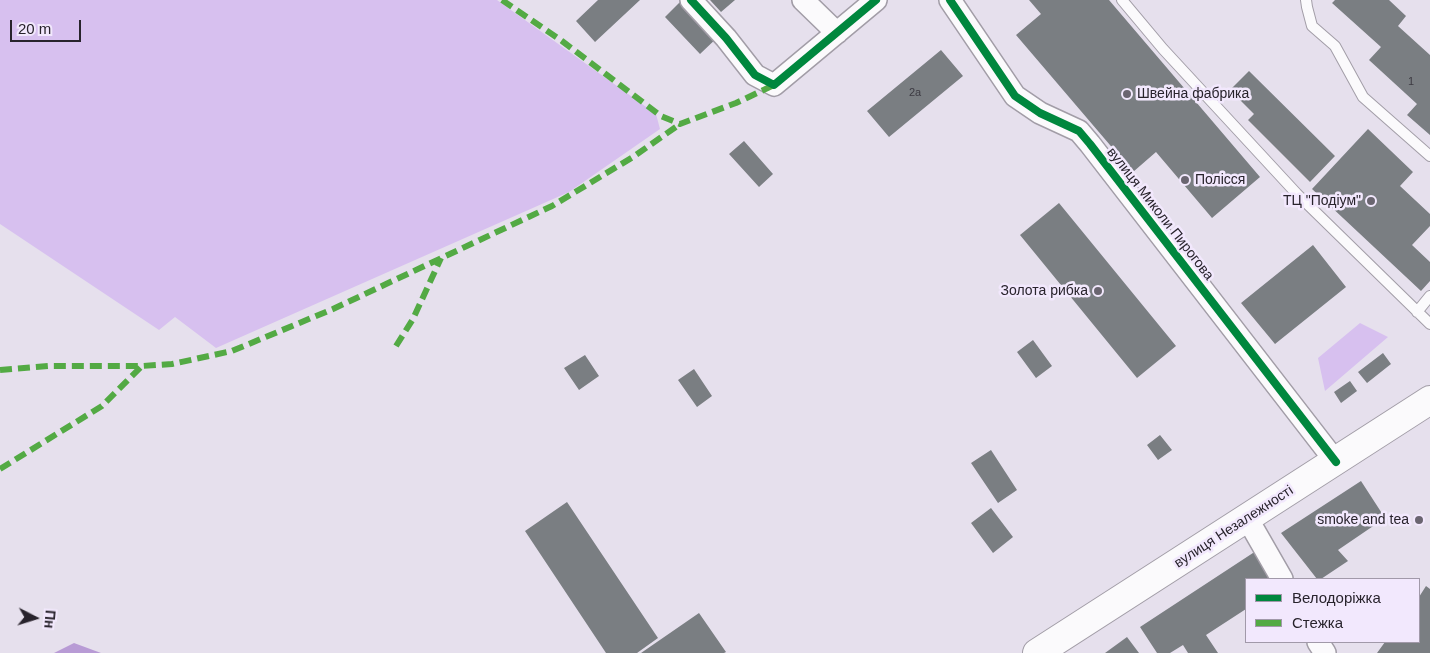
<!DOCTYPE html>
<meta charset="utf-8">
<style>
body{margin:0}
#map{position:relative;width:1430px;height:653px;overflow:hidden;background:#e6e0ed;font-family:Helvetica,sans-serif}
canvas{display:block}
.legend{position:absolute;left:1245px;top:578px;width:175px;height:65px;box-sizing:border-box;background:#f2e8fd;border:1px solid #a199a9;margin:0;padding:6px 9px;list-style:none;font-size:15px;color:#28232c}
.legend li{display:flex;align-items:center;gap:10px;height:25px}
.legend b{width:25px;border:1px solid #a199a9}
.north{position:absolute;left:10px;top:593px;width:50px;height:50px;-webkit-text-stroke:4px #f2e8fd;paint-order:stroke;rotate:95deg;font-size:14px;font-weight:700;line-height:20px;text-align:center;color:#28232c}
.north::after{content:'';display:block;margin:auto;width:18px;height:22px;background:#28232c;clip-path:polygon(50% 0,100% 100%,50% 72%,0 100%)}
.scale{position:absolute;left:10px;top:20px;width:71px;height:22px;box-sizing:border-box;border:2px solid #28232c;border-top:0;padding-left:6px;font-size:15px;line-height:18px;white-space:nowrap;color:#28232c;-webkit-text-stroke:4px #f2e8fd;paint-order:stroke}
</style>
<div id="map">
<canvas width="1430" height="653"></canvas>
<ul class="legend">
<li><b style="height:6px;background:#00873e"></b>Велодоріжка</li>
<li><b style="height:6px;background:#53aa44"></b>Стежка</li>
</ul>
<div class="north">Пн</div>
<div class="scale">20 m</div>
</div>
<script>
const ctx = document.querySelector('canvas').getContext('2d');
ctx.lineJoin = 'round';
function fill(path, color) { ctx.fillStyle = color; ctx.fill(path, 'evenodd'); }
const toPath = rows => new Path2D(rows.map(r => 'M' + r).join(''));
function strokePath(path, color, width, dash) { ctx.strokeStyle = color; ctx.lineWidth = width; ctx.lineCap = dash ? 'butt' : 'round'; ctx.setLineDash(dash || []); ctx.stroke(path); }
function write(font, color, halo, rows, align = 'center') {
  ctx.font = font + ' Helvetica,sans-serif'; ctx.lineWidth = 5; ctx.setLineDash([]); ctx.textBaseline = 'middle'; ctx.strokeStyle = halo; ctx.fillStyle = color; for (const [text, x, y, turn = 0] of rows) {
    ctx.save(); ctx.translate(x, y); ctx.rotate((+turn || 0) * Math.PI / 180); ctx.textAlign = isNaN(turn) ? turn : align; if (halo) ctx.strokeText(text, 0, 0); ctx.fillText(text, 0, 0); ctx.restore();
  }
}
fill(toPath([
 [0,0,497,0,656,114,660,129,569,192,216,348,175,317,159,330,0,224],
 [1360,323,1388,337,1325,391,1318,358]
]), '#d7c0ef');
fill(toPath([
 [74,643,101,653,54,653]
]), '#b89bd5');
fill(toPath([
 [598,0,640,0,595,42,576,21],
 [682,0,720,35,700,54,665,17],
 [710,0,735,0,721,12],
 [1029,0,1109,0,1260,177,1212,218,1156,152,1133,172,1016,35,1041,14],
 [1335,0,1389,0,1406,16,1398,26,1430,55,1430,135,1407,115,1417,104,1369,60,1381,47,1332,3],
 [941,50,963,76,889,137,867,111],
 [1249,71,1335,156,1310,182,1248,120,1254,114,1230,90],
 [1368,129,1413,172,1400,186,1430,214,1430,226,1412,245,1430,262,1430,281,1421,291,1312,189],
 [744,141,773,174,759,187,729,154],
 [1059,203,1176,346,1137,378,1020,235],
 [1313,245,1346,287,1275,344,1241,303],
 [1033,340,1052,366,1036,378,1017,352],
 [1383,353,1391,364,1367,383,1358,372],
 [585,355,599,376,579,390,564,368],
 [694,369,712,396,697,407,678,380],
 [1350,381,1357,391,1341,403,1334,392],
 [1160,435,1172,450,1158,460,1147,445],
 [991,450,1017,490,998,503,971,463],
 [1361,481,1385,518,1338,550,1348,561,1321,579,1317,579,1281,533],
 [567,502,658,638,637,653,606,653,525,531],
 [991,508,1013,537,993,553,971,523],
 [1256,551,1274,579,1246,579,1246,609,1206,635,1218,653,1188,653,1183,645,1170,653,1157,653,1140,627],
 [1426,586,1430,589,1430,653,1377,653,1385,642,1419,642,1419,597],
 [699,613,726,652,724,653,641,653],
 [1127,637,1139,653,1105,653]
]), '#7a7e82');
const service = toPath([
 [1122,0,1163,49,1297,194,1430,324],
 [1306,0,1307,7,1312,26,1335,46,1363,97,1430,156],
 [1417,312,1430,296]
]);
const minor = toPath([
 [691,0,726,38,755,75,774,85,876,0],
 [803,0,837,33],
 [950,0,1015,96,1040,113,1079,131,1090,144,1336,462],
 [1247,518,1282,579],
 [1318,642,1325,653]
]);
const secondary = toPath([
 [1037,653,1430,400]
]);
strokePath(service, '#a29da7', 12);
strokePath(minor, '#a29da7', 24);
strokePath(secondary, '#a29da7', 30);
strokePath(service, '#fbfafc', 10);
strokePath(minor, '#fbfafc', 21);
strokePath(secondary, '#fbfafc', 28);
strokePath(toPath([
 [502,0,562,41,661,116,680,124,736,103,774,85],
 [396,346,413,319,441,258],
 [0,370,49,366,142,366,172,364,232,351,333,309,552,206,633,157,680,124],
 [0,469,102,406,142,366]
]), '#53aa44', 6, [12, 6]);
strokePath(toPath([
 [691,0,726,38,755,75,774,85,876,0],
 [950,0,1015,96,1040,113,1079,131,1090,144,1336,462]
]), '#00873e', 8);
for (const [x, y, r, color] of [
 [1127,94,5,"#6a6570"],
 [1185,180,5,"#6a6570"],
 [1371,201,5,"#6a6570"],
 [1098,291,5,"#6a6570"],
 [1419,520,5,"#6a6570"]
]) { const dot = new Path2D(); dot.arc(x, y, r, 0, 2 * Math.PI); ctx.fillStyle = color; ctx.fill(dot); strokePath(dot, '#f2e8fd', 2); }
write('11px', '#3c3a42', null, [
 ["1",1411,82],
 ["2а",915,93]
]);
write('14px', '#28232c', '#f2e8fd', [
 ["Швейна фабрика",1137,94,"left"],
 ["Полісся",1195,180,"left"],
 ["ТЦ \"Подіум\"",1361,201],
 ["Золота рибка",1088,291],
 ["smoke and tea",1409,520]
], 'right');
write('14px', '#28232c', '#f2e8fd', [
 ["вулиця Миколи Пирогова",1160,214,52],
 ["вулиця Незалежності",1234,527,-33]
]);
</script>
